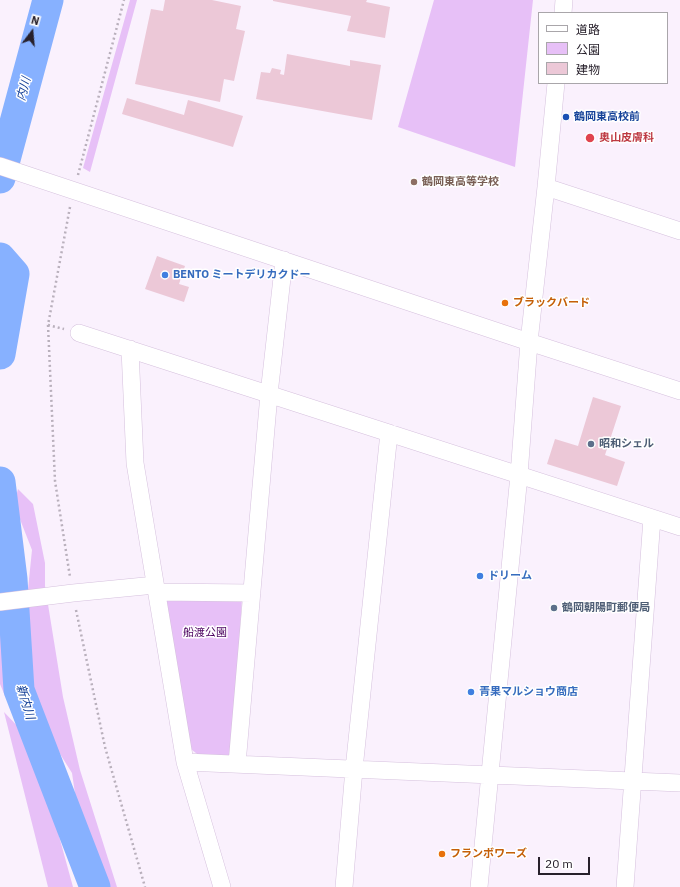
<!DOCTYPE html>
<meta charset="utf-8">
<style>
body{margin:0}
#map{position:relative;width:680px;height:887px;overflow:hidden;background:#faf1fd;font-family:"IBM Plex Sans","Noto Sans JP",sans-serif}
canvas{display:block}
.legend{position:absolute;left:538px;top:12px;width:130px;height:72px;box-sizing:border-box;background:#fff;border:1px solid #a9a6aa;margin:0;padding:5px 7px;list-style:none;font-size:12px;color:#27202b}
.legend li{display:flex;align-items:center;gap:8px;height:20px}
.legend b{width:20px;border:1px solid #a9a6aa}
.north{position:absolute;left:12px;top:12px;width:40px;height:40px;-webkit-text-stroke:3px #fff;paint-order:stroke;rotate:16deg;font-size:11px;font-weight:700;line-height:16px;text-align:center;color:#27202b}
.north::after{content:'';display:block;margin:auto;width:14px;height:18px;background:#27202b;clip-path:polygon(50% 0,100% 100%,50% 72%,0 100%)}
.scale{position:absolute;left:538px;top:857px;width:52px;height:18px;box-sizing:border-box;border:2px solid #27202b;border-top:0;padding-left:5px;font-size:12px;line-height:14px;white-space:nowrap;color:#27202b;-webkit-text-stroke:3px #fff;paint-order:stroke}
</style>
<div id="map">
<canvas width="680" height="887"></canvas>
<ul class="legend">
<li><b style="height:5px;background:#fff"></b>道路</li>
<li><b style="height:11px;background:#e7c0f7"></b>公園</li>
<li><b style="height:11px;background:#ecc8d7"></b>建物</li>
</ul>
<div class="north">N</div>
<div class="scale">20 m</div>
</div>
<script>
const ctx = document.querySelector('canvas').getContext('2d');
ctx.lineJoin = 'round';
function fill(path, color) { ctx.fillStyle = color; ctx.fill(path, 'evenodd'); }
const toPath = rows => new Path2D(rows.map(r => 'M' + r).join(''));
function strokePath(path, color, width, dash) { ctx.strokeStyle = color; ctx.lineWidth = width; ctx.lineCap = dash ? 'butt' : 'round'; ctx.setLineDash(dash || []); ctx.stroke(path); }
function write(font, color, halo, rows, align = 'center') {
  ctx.font = font + ' "IBM Plex Sans","Noto Sans JP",sans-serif'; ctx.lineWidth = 3; ctx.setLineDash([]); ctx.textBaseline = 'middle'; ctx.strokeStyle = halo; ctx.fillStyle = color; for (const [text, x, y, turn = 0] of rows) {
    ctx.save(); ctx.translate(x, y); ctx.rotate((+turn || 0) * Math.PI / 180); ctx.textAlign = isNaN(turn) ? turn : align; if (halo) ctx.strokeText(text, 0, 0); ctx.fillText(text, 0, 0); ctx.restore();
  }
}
fill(toPath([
 [130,0,137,0,90,172,83,168],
 [434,0,533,0,515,167,398,127],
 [18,489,33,504,45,563,45,586,63,697,80,770,117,887,103,887,91,862,77,807,72,773,40,722,24,674,28,589,32,550,14,504],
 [164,597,242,598,233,751,226,758,201,757,187,746],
 [0,608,1,608,13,675,5,696,0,684],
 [4,712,24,733,56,825,73,887,48,887]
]), '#e7c0f7');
strokePath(toPath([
 [0,583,12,579]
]), '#87b1ff', 5);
strokePath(toPath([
 [0,178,48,0],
 [0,258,14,274,0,354],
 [0,482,12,579,19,690,95,887]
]), '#87b1ff', 31);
fill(toPath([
 [165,0,212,0,241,6,236,29,245,31,234,81,224,79,220,102,135,84,151,9,163,11],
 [273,0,367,0,366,2,390,7,385,38,347,31,351,16,273,1],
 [287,54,350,66,350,60,381,65,372,120,256,99,261,72,270,73,272,68,281,70,280,74,284,75],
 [127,98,184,115,188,100,243,116,233,147,122,114],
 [157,256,185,266,179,284,189,287,184,302,145,289],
 [593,397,621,406,605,455,625,462,617,486,547,464,555,439,578,446]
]), '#ecc8d7');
const minor = toPath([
 [563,13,564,0],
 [0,166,529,342,680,391],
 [546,187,680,231],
 [79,333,680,527],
 [130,349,135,463,185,762,222,887],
 [157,592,252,593],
 [0,602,73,593,155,585],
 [185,762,680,783],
 [237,764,269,394,284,260],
 [344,887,354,769,389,433],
 [479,887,519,475,529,342,546,187,556,83],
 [625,887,652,518]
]);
strokePath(minor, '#d5c0dd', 18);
strokePath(toPath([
 [78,175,124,0],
 [70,207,48,325,55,481,70,577],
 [48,325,64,329],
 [76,610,105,747,145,887]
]), '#b9b0bc', 2.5, [2, 3]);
strokePath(minor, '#fff', 17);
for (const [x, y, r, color] of [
 [566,117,4,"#1a4fb4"],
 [590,138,5,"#e0444e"],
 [414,182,4,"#8d6e63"],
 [165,275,4,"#3f7fe0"],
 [505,303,4,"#e8710a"],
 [591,444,4,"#5c6f8a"],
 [480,576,4,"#3f7fe0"],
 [554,608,4,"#5c6f8a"],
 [471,692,4,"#3f7fe0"],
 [442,854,4,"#e8710a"]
]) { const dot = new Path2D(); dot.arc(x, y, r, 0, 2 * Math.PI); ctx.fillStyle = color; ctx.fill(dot); strokePath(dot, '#fff', 1.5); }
write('bold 11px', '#164399', '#fff', [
 ["鶴岡東高校前",574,117]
], 'left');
write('bold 11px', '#be3a42', '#fff', [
 ["奥山皮膚科",599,138]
], 'left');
write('bold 11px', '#785e54', '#fff', [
 ["鶴岡東高等学校",422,182]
], 'left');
write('bold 11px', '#366cbe', '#fff', [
 ["BENTO ミートデリカクドー",173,275],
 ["ドリーム",488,576],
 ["青果マルショウ商店",479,692]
], 'left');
write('bold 11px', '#c56008', '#fff', [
 ["ブラックバード",513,303],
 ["フランボワーズ",450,854]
], 'left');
write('bold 11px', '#4e5e75', '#fff', [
 ["昭和シェル",599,444],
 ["鶴岡朝陽町郵便局",562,608]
], 'left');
write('11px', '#4a005f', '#fff', [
 ["船渡公園",205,633]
]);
write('italic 12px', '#144097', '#fff', [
 ["内川",24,89,-75],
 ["新内川",25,702,73]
]);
</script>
